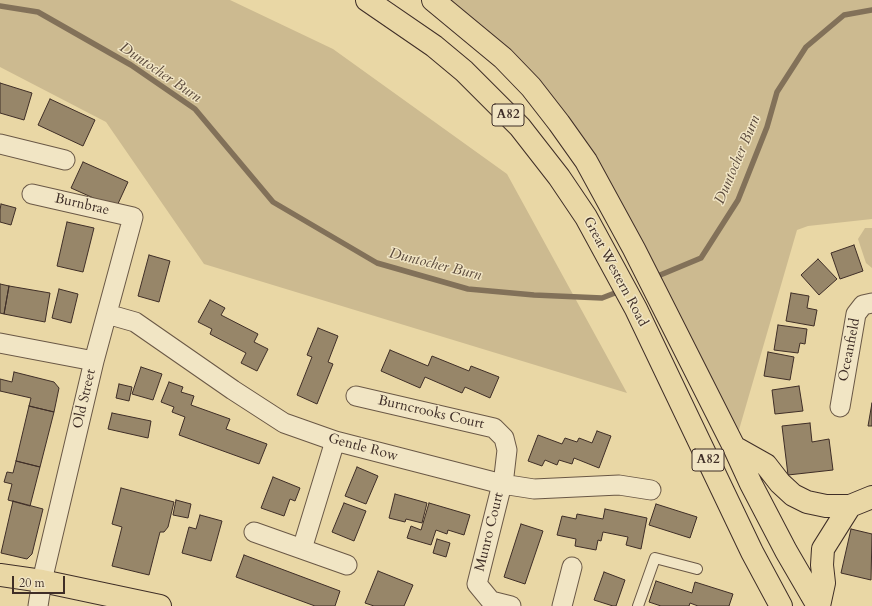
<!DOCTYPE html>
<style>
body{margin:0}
#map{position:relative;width:872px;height:606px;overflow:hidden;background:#e9d7a5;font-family:Cardo,serif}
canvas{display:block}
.scale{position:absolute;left:12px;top:576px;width:53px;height:18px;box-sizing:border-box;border:2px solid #3f2e27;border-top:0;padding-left:5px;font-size:12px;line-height:14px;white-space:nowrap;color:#3f2e27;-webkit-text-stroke:3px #f1e5c4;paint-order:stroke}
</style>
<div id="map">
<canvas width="872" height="606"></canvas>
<div class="scale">20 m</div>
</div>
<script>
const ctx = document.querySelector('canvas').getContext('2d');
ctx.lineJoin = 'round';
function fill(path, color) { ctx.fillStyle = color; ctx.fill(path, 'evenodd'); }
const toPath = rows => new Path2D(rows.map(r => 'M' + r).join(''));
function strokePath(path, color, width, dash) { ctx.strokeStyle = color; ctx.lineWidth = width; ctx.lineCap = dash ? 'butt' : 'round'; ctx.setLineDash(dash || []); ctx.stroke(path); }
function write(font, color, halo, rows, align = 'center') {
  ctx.font = font + ' Cardo,serif'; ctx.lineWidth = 3; ctx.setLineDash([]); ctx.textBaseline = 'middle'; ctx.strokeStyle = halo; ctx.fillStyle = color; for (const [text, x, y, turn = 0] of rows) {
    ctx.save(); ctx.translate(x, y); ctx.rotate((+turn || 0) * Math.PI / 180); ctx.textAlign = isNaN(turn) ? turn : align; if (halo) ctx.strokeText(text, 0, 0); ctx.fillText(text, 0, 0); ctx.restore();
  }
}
fill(toPath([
 [0,0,230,0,333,49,507,174,627,393,204,264,106,122,0,67],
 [433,0,872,0,872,219,808,226,797,230,734,447,559,123],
 [865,228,872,228,872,268,866,263,858,239]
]), '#ccba90');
strokePath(toPath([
 [0,6,38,12,131,65,195,109,273,202,377,263,468,289,534,295,602,298,620,291],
 [653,278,701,258,738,200,767,127,777,92,806,47,844,15,872,10]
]), '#827159', 5.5);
const building = toPath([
 [0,83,32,93,24,120,0,113,0,83],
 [50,99,95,120,83,146,38,125,50,99],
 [83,162,128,182,116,208,71,188,83,162],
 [1,204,16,208,11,225,0,222,0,210,1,204],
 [67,222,94,228,83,272,57,266,67,222],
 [854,245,863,271,840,279,831,253,854,245],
 [149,255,170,261,159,302,138,296,149,255],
 [818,259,837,279,819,295,801,275,818,259],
 [0,284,9,286,4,314,0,313,0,284],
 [9,286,50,293,45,322,4,314,9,286],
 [59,289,78,294,71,323,52,318,59,289],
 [791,293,809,296,807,308,817,310,814,326,786,321,791,293],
 [210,300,225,308,221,315,258,334,254,342,268,349,257,371,241,363,246,353,210,334,212,329,198,322,210,300],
 [778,325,807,329,805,344,800,343,798,353,774,350,778,325],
 [318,328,338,336,328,362,333,364,317,404,297,395,312,357,307,355,318,328],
 [390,350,428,366,432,356,469,371,471,366,499,377,490,398,465,387,462,393,425,377,420,388,381,371,390,350],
 [768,352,794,357,790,380,764,376,768,352],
 [141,367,162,374,153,400,132,394,141,367],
 [14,372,54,382,59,388,54,412,29,406,31,398,0,391,0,379,12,382,14,372],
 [169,382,183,387,181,392,194,396,191,405,230,419,226,429,267,444,259,464,179,435,185,417,172,412,174,407,161,402,169,382],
 [119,384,132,387,129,401,116,398,119,384],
 [799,386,803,411,775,414,772,390,799,386],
 [872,403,872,426,868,426,872,403],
 [29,406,54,412,40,467,16,461,29,406],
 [112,413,151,421,148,438,108,429,112,413],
 [810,423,812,442,829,439,833,470,788,475,782,426,810,423],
 [597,431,611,436,599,468,574,458,572,464,559,460,557,465,545,460,542,466,528,461,538,435,562,444,565,438,577,442,579,438,592,443,597,431],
 [16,461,40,467,30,506,8,500,12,484,4,482,7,472,13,473,16,461],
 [357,467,378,476,366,504,345,496,357,467],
 [273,477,300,488,295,501,290,499,284,516,261,508,273,477],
 [121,488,174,502,168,527,164,532,160,532,149,575,112,566,122,527,112,524,121,488],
 [395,494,427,503,422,523,406,519,405,522,389,518,395,494],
 [176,500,191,504,188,518,173,515,176,500],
 [13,501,43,509,32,554,27,559,1,553,13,501],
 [344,503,366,511,354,541,332,532,344,503],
 [429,503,470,515,464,535,448,530,447,534,436,530,431,545,407,538,411,526,421,530,429,503],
 [656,504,697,517,690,538,649,525,656,504],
 [605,509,647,518,641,549,626,545,628,537,603,532,601,541,598,540,596,550,575,546,576,539,557,535,562,516,576,519,577,514,603,519,605,509],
 [200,515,222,521,211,561,182,553,189,527,196,529,200,515],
 [521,524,543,531,525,584,504,577,521,524],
 [851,529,872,534,871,580,841,573,851,529],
 [437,539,450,543,446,557,433,553,437,539],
 [244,555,340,591,335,606,315,606,236,577,244,555],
 [378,571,413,585,404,606,374,606,365,603,378,571],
 [604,572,625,580,616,606,613,606,594,600,604,572],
 [656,581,692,593,695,582,733,594,729,606,698,606,690,603,689,606,661,606,649,602,656,581]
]);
fill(building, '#978669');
strokePath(building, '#3f2e27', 1);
const lane = toPath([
 [638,606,655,558,697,569]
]);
const street = toPath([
 [0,144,65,160],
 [32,194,133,217,94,361,42,581,38,606],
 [107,314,135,322,233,390,284,423,335,441,502,484,534,489,619,485,651,490],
 [0,343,94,361],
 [356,396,494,428,504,438,507,450,504,476,477,584,491,601,511,606],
 [840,407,856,314,863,305,872,303],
 [254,532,347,565],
 [302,549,335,441],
 [562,606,572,567]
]);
const primary = toPath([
 [367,0,434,46,464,71,520,127,559,177,586,217,636,309,752,552,781,606],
 [433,0,503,58,531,87,559,123,586,161,634,249,734,447,751,484,786,551,818,606],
 [734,447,766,465,780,483,793,495,807,502,826,506,850,506,872,497],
 [0,575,42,581,160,606],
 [819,606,824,583,822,565,823,549,850,506]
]);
strokePath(lane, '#6a5846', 12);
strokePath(street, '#6a5846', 21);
strokePath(primary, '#3f2e27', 24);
strokePath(lane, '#f1e5c4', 10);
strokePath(street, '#f1e5c4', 19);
strokePath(primary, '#e9d7a5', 22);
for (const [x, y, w] of [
 [508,115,32],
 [708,460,32]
]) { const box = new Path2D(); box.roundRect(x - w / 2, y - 11, w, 22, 3); ctx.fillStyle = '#f1e5c4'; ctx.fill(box); strokePath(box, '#3f2e27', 1); }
write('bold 13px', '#3f2e27', null, [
 ["A82",508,115],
 ["A82",708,460]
]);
write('14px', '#3f2e27', '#f1e5c4', [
 ["Burnbrae",82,205,13],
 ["Great Western Road",615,272,62],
 ["Oceanfield",850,350,-79],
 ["Old Street",85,399,-77],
 ["Burncrooks Court",431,413,13],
 ["Gentle Row",363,448,15],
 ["Munro Court",490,532,-76]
]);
write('italic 15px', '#5b4a3c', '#f1e5c4', [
 ["Duntocher Burn",160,73,34],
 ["Duntocher Burn",738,160,-67],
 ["Duntocher Burn",435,265,14]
]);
</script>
